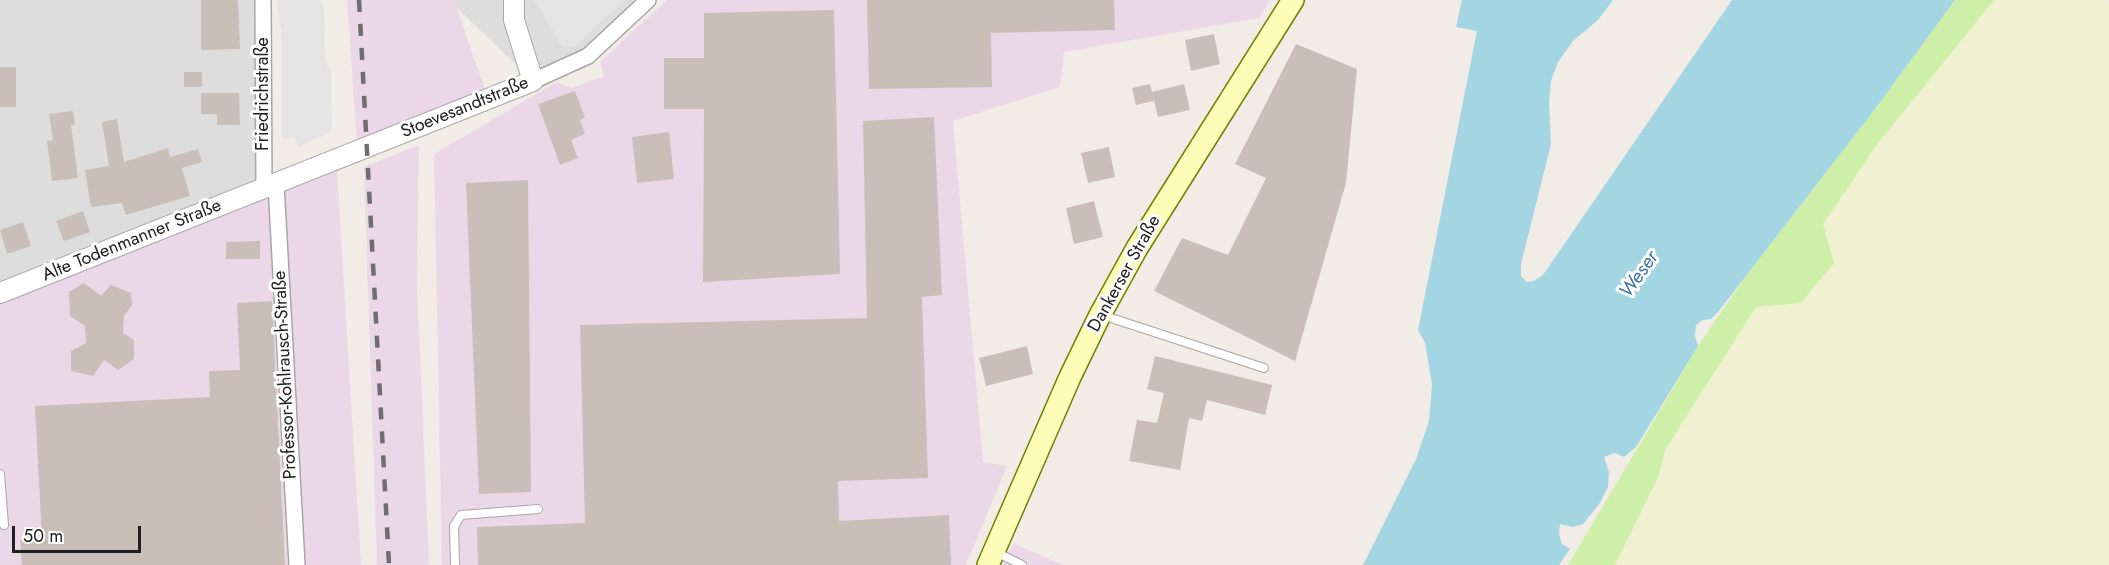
<!DOCTYPE html>
<meta charset="utf-8">
<style>
body{margin:0}
#map{position:relative;width:2109px;height:565px;overflow:hidden;background:#f1ede6;font-family:Jost,sans-serif}
canvas{display:block}
.scale{position:absolute;left:12px;top:526px;width:129px;height:27px;box-sizing:border-box;border:3px solid #202020;border-top:0;padding-left:8px;font-size:18px;line-height:21px;white-space:nowrap;color:#202020;-webkit-text-stroke:4px #fff;paint-order:stroke}
</style>
<div id="map">
<canvas width="2109" height="565"></canvas>
<div class="scale">50 m</div>
</div>
<script>
const ctx = document.querySelector('canvas').getContext('2d');
ctx.lineJoin = 'round';
function fill(path, color) { ctx.fillStyle = color; ctx.fill(path, 'evenodd'); }
const toPath = rows => new Path2D(rows.map(r => 'M' + r).join(''));
function strokePath(path, color, width, dash) { ctx.strokeStyle = color; ctx.lineWidth = width; ctx.lineCap = dash ? 'butt' : 'round'; ctx.setLineDash(dash || []); ctx.stroke(path); }
function write(font, color, halo, rows, align = 'center') {
  ctx.font = font + ' Jost,sans-serif'; ctx.lineWidth = 6; ctx.setLineDash([]); ctx.textBaseline = 'middle'; ctx.strokeStyle = halo; ctx.fillStyle = color; for (const [text, x, y, turn = 0] of rows) {
    ctx.save(); ctx.translate(x, y); ctx.rotate((+turn || 0) * Math.PI / 180); ctx.textAlign = isNaN(turn) ? turn : align; if (halo) ctx.strokeText(text, 0, 0); ctx.fillText(text, 0, 0); ctx.restore();
  }
}
fill(toPath([
 [0,0,263,0,264,189,0,293],
 [454,0,653,0,588,56,533,81,454,5]
]), '#dedddd');
fill(toPath([
 [347,0,454,0,486,93,357,143],
 [667,0,1270,0,1259,18,1064,52,1060,87,953,121,983,462,1007,466,966,565,442,565,434,154,557,82,572,88,604,76,600,62],
 [419,145,417,282,429,565,377,565,364,167],
 [337,171,361,565,0,565,0,303],
 [1013,543,1063,565,1003,565]
]), '#ebd7e8');
fill(toPath([
 [1994,0,2105,0,2109,4,2109,565,1615,565,1659,475,1665,450,1756,307,1801,303,1833,264,1823,225,1875,147]
]), '#eff1d0');
fill(toPath([
 [1955,0,1994,0,1875,147,1823,224,1834,263,1801,303,1756,307,1665,450,1659,475,1615,565,1568,565,1698,346,1743,280,1875,109]
]), '#cdefa8');
fill(toPath([
 [277,0,321,0,324,7,325,61,331,72,332,132,298,147,295,138,282,139,282,41],
 [534,0,625,0,575,47,562,46]
]), '#e4e4e4');
fill(toPath([
 [1462,0,1613,0,1598,20,1573,41,1558,62,1551,81,1549,103,1551,144,1521,264,1521,276,1527,282,1534,281,1543,275,1732,0,1955,0,1875,109,1718,312,1711,319,1703,320,1696,325,1695,336,1698,346,1636,447,1624,457,1615,453,1604,457,1609,472,1608,487,1600,503,1583,524,1573,527,1560,524,1559,534,1562,544,1570,549,1559,565,1363,565,1416,459,1429,421,1432,384,1425,343,1418,330,1477,31,1456,27]
]), '#a3d5e2');
fill(toPath([
 [201,0,238,0,240,49,201,50],
 [867,0,1114,0,1115,30,991,33,992,87,869,89],
 [834,10,840,274,703,282,704,109,664,109,664,58,704,58,704,13],
 [1214,34,1220,64,1191,71,1185,40],
 [1296,44,1357,69,1346,183,1295,361,1154,291,1182,238,1228,255,1266,178,1235,164],
 [0,67,16,67,16,107,0,107],
 [184,72,202,72,202,87,184,87],
 [1150,84,1154,101,1136,105,1132,88],
 [1184,84,1190,110,1158,117,1152,92],
 [575,91,585,118,580,120,585,134,571,140,578,158,560,165,538,104],
 [201,93,239,93,240,125,217,125,217,114,201,114],
 [73,111,75,125,71,125,78,178,52,181,47,141,53,140,49,114],
 [934,117,942,295,922,297,928,478,838,481,839,521,949,515,951,565,478,565,477,527,585,523,580,325,867,318,863,121],
 [117,119,124,162,168,148,170,157,198,149,202,162,182,168,190,196,126,215,122,203,91,207,85,170,109,166,102,122],
 [669,132,674,179,637,183,632,137],
 [1109,147,1115,177,1088,183,1081,153],
 [528,180,531,492,479,494,466,183],
 [1094,201,1103,237,1074,244,1066,208],
 [83,211,90,232,64,241,56,221],
 [23,222,31,246,7,254,0,230],
 [260,241,260,259,226,259,226,242],
 [84,283,101,296,111,285,131,293,132,305,124,316,123,333,134,340,134,359,118,370,104,360,93,376,71,371,71,351,86,343,85,326,70,316,69,292],
 [272,301,285,565,22,565,20,539,42,538,35,406,210,397,209,371,240,370,237,303],
 [1027,346,1033,374,986,386,979,358],
 [1155,356,1272,385,1265,415,1207,400,1202,421,1189,418,1180,470,1129,461,1137,420,1157,423,1164,393,1147,389]
]), '#c9bfb8');
const service = toPath([
 [1102,315,1264,368],
 [0,474,4,525],
 [996,552,1022,565],
 [455,565,454,526,461,515,538,509]
]);
const minor = toPath([
 [263,0,264,189],
 [533,81,588,56,648,0],
 [276,184,297,565]
]);
const tertiary = toPath([
 [0,293,533,81,514,20,514,0]
]);
const secondary = toPath([
 [988,565,1070,377,1100,315,1137,248,1293,0]
]);
strokePath(service, '#a7a7a7', 10);
strokePath(minor, '#a7a7a7', 18);
strokePath(tertiary, '#a7a7a7', 22);
strokePath(secondary, '#747e00', 24);
strokePath(service, '#fff', 8);
strokePath(minor, '#fff', 15);
strokePath(tertiary, '#fff', 20);
strokePath(secondary, '#fcfeb7', 21);
strokePath(toPath([
 [359,0,389,565]
]), '#6e6e6e', 4.5, [12, 12]);
write('18px', '#202020', '#fff', [
 ["Friedrichstraße",264,94,-90],
 ["Stoevesandtstraße",465,108,-22],
 ["Alte Todenmanner Straße",132,241,-22],
 ["Dankerser Straße",1125,274,-61],
 ["Professor-Kohlrausch-Straße",286,375,-93]
]);
write('italic 20px', '#3f76a7', '#fff', [
 ["Weser",1640,275,-55]
]);
</script>
